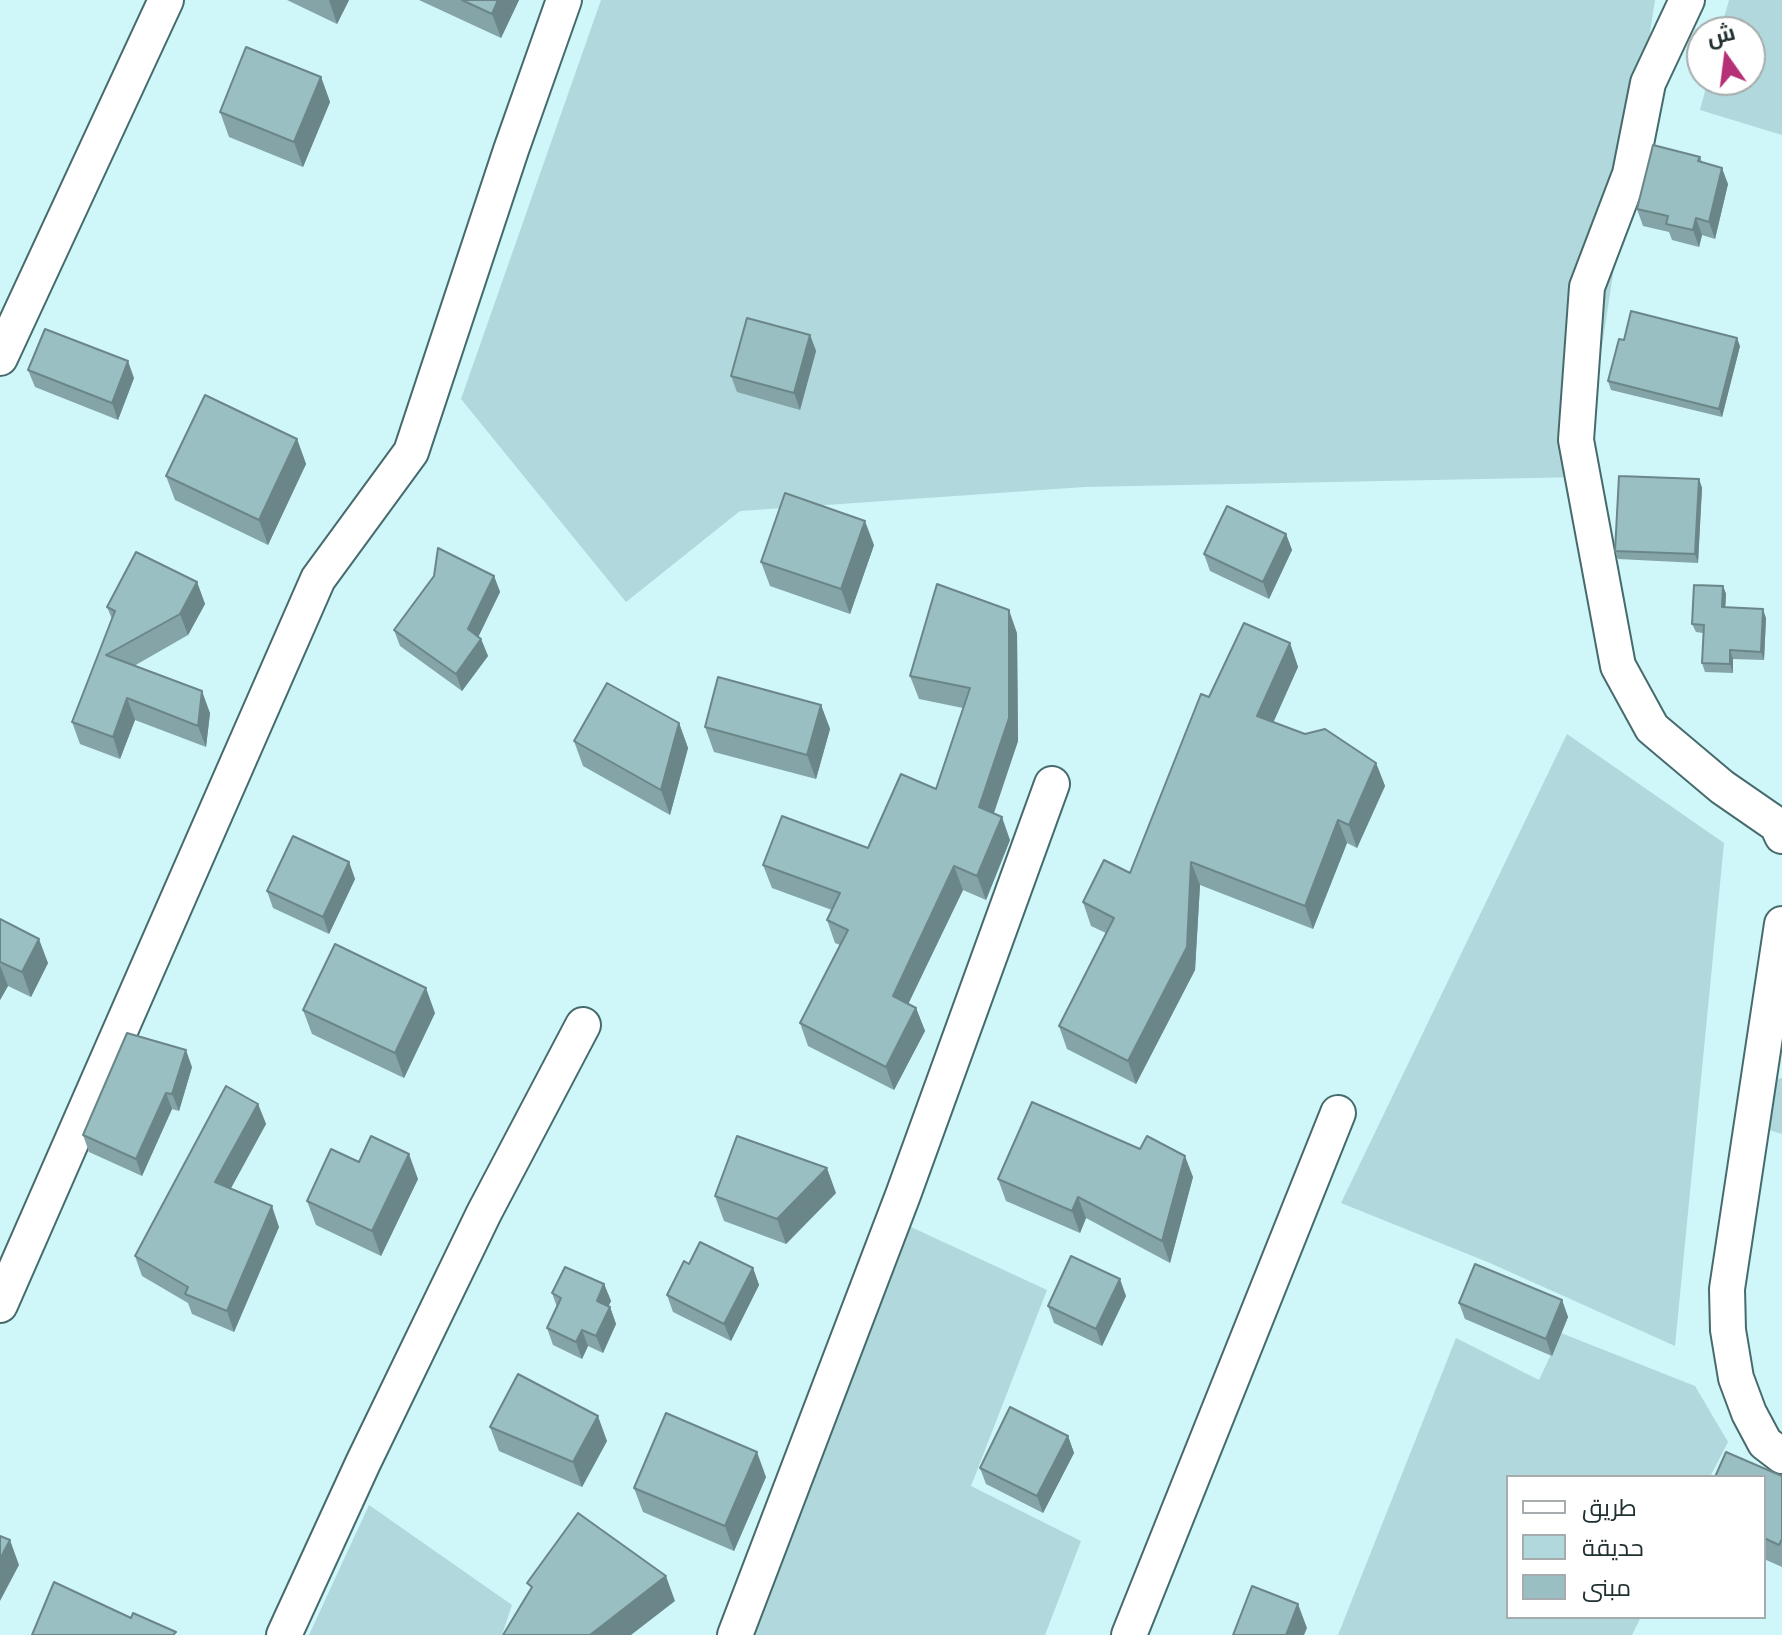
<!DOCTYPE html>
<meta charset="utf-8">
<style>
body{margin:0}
#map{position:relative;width:1782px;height:1635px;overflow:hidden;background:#cff6f9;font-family:"Golos Text",Cairo,sans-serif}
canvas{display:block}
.legend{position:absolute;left:1506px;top:1475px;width:260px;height:144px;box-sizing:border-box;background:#fff;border:2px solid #a6acad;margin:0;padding:10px 14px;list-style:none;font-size:24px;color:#213031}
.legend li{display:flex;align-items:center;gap:16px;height:40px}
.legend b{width:40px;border:2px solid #a6acad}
.north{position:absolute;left:1686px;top:16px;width:80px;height:80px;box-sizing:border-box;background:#fff;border:2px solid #a6acad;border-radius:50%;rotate:346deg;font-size:22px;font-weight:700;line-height:32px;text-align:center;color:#213031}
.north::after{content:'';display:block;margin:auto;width:28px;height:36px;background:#b53077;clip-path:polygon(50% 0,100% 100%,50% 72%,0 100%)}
</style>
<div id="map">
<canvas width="1782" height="1635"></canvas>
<ul class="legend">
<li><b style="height:10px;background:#fff"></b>طريق</li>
<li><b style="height:22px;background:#b1d8dc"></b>حديقة</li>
<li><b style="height:22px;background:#99bfc2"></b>مبنى</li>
</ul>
<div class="north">ش</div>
</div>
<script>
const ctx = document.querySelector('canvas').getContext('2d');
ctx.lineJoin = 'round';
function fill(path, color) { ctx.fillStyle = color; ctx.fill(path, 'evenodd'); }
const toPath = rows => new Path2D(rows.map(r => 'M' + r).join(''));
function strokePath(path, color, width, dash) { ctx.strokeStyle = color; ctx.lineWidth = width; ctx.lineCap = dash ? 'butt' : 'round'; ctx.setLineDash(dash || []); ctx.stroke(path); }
fill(toPath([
 [601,0,1655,0,1582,477,1084,487,740,511,626,602,461,399],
 [1729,0,1782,0,1782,135,1700,110,1708,80,1750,80,1750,32,1720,32],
 [1567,734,1724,843,1675,1346,1490,1263,1341,1203],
 [1782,1078,1782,1134,1753,1125,1778,1079],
 [911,1227,1047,1290,971,1486,1081,1541,1045,1635,753,1635],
 [1561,1333,1695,1386,1728,1442,1710,1477,1508,1477,1508,1617,1641,1617,1632,1635,1338,1635,1456,1338,1539,1380],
 [369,1505,512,1605,502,1635,309,1635]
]), '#b1d8dc');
const street = toPath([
 [1687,0,1648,83,1630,174,1587,287,1576,440,1618,666,1652,728,1722,787,1777,825,1782,836],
 [0,358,166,0],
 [1782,924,1727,1289,1728,1330,1736,1378,1749,1413,1765,1443,1782,1456],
 [0,1305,318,579,411,452,511,150,564,0],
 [284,1635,363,1463,484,1213,583,1025],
 [735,1635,903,1195,1052,784],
 [1129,1635,1338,1113]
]);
strokePath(street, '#476b6d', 38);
strokePath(street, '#fff', 34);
fill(toPath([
 [287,0,349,0,337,24],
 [419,0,519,0,501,38],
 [321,77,330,102,303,167,229,137,220,112],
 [1700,157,1702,162,1728,184,1715,239,1702,235,1699,247,1672,240,1669,232,1643,226,1637,209],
 [810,335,816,351,800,410,737,392,731,376],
 [1624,340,1740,346,1722,417,1611,390,1608,381],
 [28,370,134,378,118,420,35,387],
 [297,439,306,464,268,545,175,500,166,476],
 [1699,479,1702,488,1698,563,1618,559,1615,551],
 [1286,534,1292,550,1269,599,1210,571,1204,554],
 [874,545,850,614,770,586,761,562],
 [494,576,500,592,478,636,481,639,488,656,462,691,400,646,394,630],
 [197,582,205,604,188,635,134,666,210,713,206,747,135,720,120,759,80,744,72,722,112,619,107,607],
 [1723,586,1726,594,1725,607,1766,618,1764,660,1733,659,1733,673,1705,672,1702,663,1703,633,1696,632,1692,624],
 [1017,633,1018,741,993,814,1010,840,986,900,963,890,908,1004,916,1008,925,1031,894,1090,808,1046,800,1023,840,945,835,943,827,920,832,910,772,888,763,865,868,848,936,789,963,708,919,699,910,676],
 [1290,643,1298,667,1273,722,1376,763,1385,786,1357,848,1347,843,1313,929,1200,885,1195,970,1136,1084,1067,1049,1059,1026,1106,933,1091,926,1083,902,1130,873],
 [821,705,830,729,816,779,714,752,705,727],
 [679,723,688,748,670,815,583,766,574,741],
 [349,862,355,879,329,934,273,908,267,891],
 [0,919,48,963,31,997,8,986,0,1000],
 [303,1010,435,1013,404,1078,312,1034],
 [192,1067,179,1111,172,1109,142,1176,89,1152,83,1135],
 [258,1104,266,1124,230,1189,279,1227,234,1332,192,1314,188,1303,142,1276,135,1256],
 [359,1162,418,1179,381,1256,316,1225,307,1201],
 [1193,1177,1170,1263,1086,1218,1080,1233,1006,1201,998,1179],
 [836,1193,786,1244,724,1221,715,1196],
 [689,1264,753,1268,759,1285,731,1341,673,1312,667,1295],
 [604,1284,611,1301,608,1306,610,1307,616,1324,603,1353,588,1346,582,1359,553,1345,547,1328,557,1307,552,1293],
 [1126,1296,1102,1346,1054,1323,1048,1306],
 [1562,1300,1568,1317,1552,1356,1465,1319,1459,1303],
 [490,1427,607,1441,582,1487,499,1451],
 [1068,1436,1074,1453,1043,1513,986,1484,980,1468],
 [1782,1476,1782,1567,1764,1559,1764,1477],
 [766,1477,734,1551,643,1512,634,1488]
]), '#84a4a7');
fill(toPath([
 [329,0,349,0,337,24],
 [498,0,519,0,501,38,492,14],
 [321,77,330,102,303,167,294,142],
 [1722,168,1728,184,1715,239,1709,222],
 [1696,218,1702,235,1699,247,1693,230],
 [810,335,816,351,800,410,794,393],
 [1737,338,1740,346,1722,417,1719,409],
 [128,361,134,378,118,420,112,403],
 [297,439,306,464,268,545,259,520],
 [1699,479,1702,488,1698,563,1695,554],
 [865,521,874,545,850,614,841,589],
 [1286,534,1292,550,1269,599,1263,582],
 [494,576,500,592,474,646,468,629],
 [197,582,205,604,188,635,180,614],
 [1723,586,1726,594,1725,616,1722,607],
 [1763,609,1766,618,1764,660,1761,652],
 [1009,610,1017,633,1018,741,988,831,979,807],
 [481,639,488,656,462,691,456,674],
 [1290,643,1298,667,1266,739,1257,716],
 [1730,650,1733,659,1733,673,1730,664],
 [202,691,210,713,206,747,198,726],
 [127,698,135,720,120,759,113,737],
 [821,705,830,729,816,779,807,755],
 [679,723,688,748,670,815,661,790],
 [1376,763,1385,786,1357,848,1349,825],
 [1002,817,1010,840,986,900,977,876],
 [1338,820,1347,843,1313,929,1305,906],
 [349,862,355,879,329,934,323,917],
 [1191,862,1200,885,1195,970,1136,1084,1128,1061],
 [954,866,963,890,901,1019,893,996],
 [39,939,48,963,31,997,22,972],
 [0,965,8,986,0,1000],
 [426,988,435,1013,404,1078,395,1053],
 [916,1008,925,1031,894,1090,886,1067],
 [186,1050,192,1067,179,1111,172,1094],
 [166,1093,172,1109,142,1176,136,1159],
 [258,1104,266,1124,223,1203,215,1182],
 [409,1154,418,1179,381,1256,372,1231],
 [1185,1156,1193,1177,1170,1263,1162,1241],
 [827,1168,836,1193,786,1244,777,1219],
 [1078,1197,1086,1218,1080,1233,1072,1211],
 [272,1206,279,1227,234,1332,227,1311],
 [753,1268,759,1285,731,1341,724,1324],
 [1120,1279,1126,1296,1102,1346,1096,1329],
 [604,1284,611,1301,603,1318,597,1301],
 [1562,1300,1568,1317,1552,1356,1546,1339],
 [610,1307,616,1324,603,1353,596,1336],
 [582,1330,588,1346,582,1359,576,1342],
 [598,1416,607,1441,582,1487,573,1462],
 [1068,1436,1074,1453,1043,1513,1037,1496],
 [757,1452,766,1477,734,1551,725,1526],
 [10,1540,19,1565,0,1601,0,1559],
 [666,1576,675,1601,631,1635,590,1635],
 [1298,1604,1307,1628,1304,1635,1286,1635]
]), '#6b8688');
const building = toPath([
 [462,0,498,0,492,14,462,0],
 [246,47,321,77,294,142,220,112,246,47],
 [1653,145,1700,157,1698,161,1722,168,1709,222,1696,218,1693,230,1666,224,1668,216,1637,209,1653,145],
 [1631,311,1737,338,1719,409,1608,381,1619,339,1624,340,1631,311],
 [747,318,810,335,794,393,731,376,747,318],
 [45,329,128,361,112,403,28,370,45,329],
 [205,395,297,439,259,520,166,476,205,395],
 [1619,476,1699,479,1695,554,1615,551,1619,476],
 [785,493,865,521,841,589,761,562,785,493],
 [1227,506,1286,534,1263,582,1204,554,1227,506],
 [438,548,494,576,468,629,481,639,456,674,394,630,434,576,438,548],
 [136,552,197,582,180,614,106,655,202,691,198,726,127,698,113,737,72,722,115,611,107,607,136,552],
 [937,584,1009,610,1009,718,979,807,1002,817,977,876,954,866,893,996,916,1008,886,1067,800,1023,848,930,827,920,840,893,763,865,782,816,868,848,901,774,936,789,970,688,910,676,937,584],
 [1694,585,1723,586,1722,607,1763,609,1761,652,1730,650,1730,664,1702,663,1704,625,1692,624,1694,585],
 [1244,623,1290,643,1257,716,1305,734,1325,729,1376,763,1349,825,1338,820,1305,906,1191,862,1187,947,1128,1061,1059,1026,1114,918,1083,902,1104,860,1130,873,1201,694,1209,697,1244,623],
 [718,677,821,705,807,755,705,727,718,677],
 [607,683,679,723,661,790,574,741,607,683],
 [293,836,349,862,323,917,267,891,293,836],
 [0,919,39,939,22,972,0,962,0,919],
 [335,944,426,988,395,1053,303,1010,335,944],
 [127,1033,186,1050,172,1094,166,1093,136,1159,83,1135,127,1033],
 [226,1086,258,1104,215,1182,272,1206,227,1311,185,1294,188,1287,135,1256,226,1086],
 [1032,1102,1140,1149,1147,1136,1185,1156,1162,1241,1078,1197,1072,1211,998,1179,1032,1102],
 [371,1136,409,1154,372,1231,307,1201,331,1149,359,1162,371,1136],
 [737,1136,827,1168,777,1219,715,1196,737,1136],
 [700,1242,753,1268,724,1324,667,1295,684,1261,689,1264,700,1242],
 [1071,1256,1120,1279,1096,1329,1048,1306,1071,1256],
 [1475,1264,1562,1300,1546,1339,1459,1303,1475,1264],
 [565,1267,604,1284,597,1301,610,1307,596,1336,582,1330,576,1342,547,1328,561,1298,552,1293,565,1267],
 [518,1374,598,1416,573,1462,490,1427,518,1374],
 [1010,1407,1068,1436,1037,1496,980,1468,1010,1407],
 [666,1413,757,1452,725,1526,634,1488,666,1413],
 [1726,1452,1782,1476,1782,1539,1779,1545,1764,1538,1764,1477,1715,1477,1726,1452],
 [578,1513,666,1576,590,1635,503,1635,532,1587,527,1583,578,1513],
 [0,1536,10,1540,0,1559,0,1536],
 [54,1582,131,1618,133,1613,176,1632,173,1635,32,1635,54,1582],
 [1252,1586,1298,1604,1286,1635,1233,1635,1252,1586]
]);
fill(building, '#99bfc2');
strokePath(building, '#6b8688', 2);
</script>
